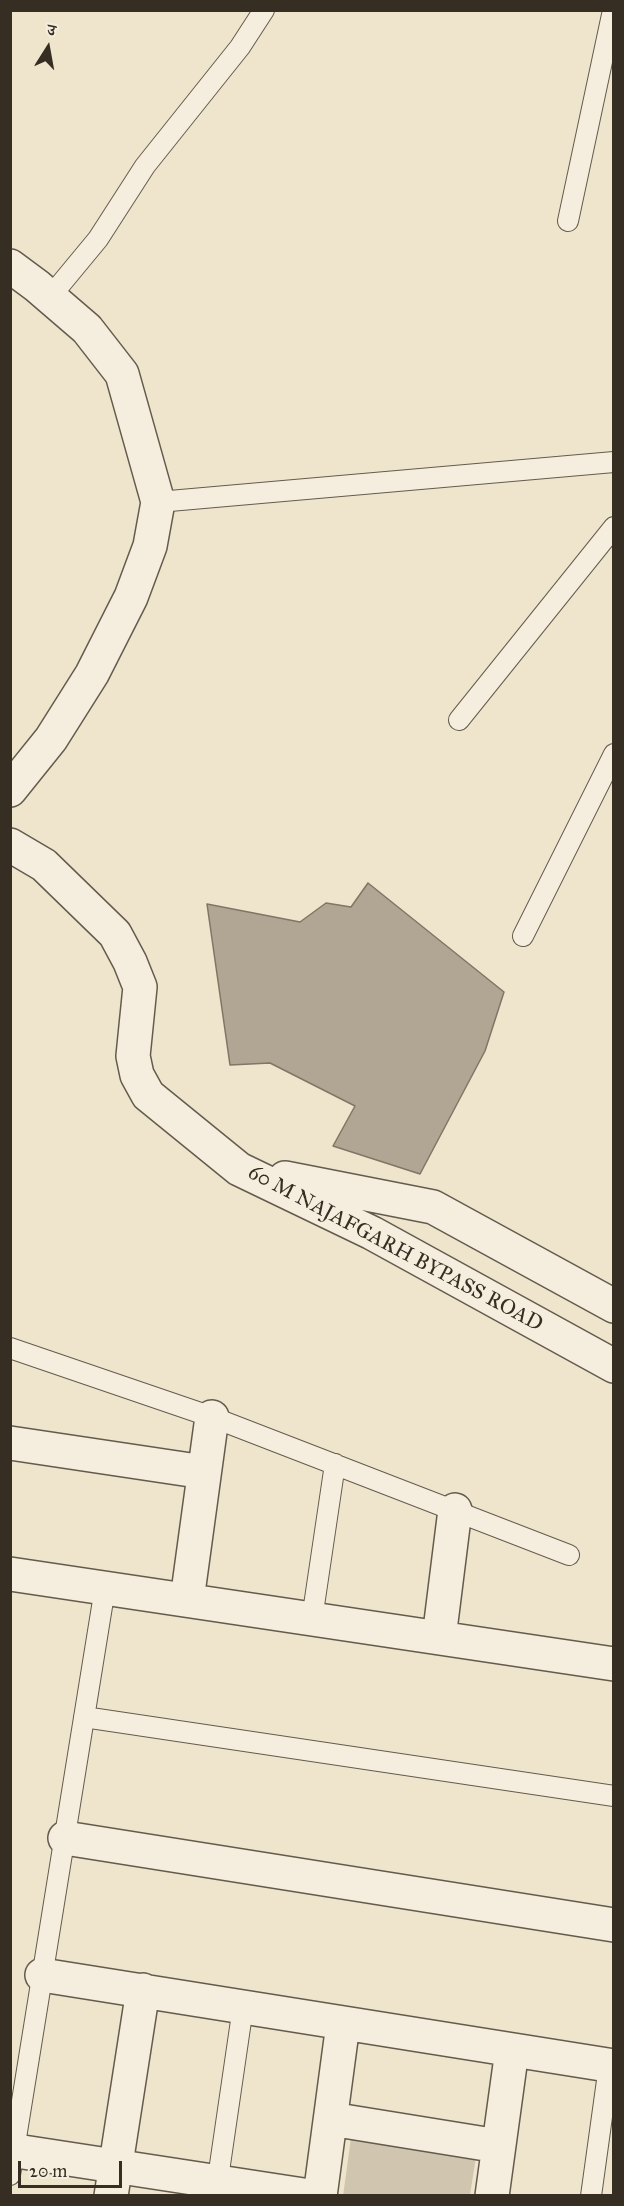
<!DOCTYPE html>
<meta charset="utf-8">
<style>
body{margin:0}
#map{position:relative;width:624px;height:2206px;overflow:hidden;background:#efe5cc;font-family:"IM FELL Great Primer","Noto Serif Devanagari",serif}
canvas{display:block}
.frame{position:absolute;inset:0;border:12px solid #362d23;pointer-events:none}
.north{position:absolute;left:18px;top:18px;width:60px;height:60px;-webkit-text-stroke:4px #f5eede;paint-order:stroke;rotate:11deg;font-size:16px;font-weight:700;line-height:24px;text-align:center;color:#362d23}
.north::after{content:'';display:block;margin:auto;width:21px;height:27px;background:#362d23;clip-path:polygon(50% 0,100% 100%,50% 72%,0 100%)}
.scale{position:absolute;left:18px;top:2161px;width:104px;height:27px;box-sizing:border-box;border:3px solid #362d23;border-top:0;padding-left:8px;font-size:18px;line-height:21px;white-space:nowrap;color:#362d23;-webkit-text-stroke:4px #f5eede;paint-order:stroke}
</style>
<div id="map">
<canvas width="624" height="2206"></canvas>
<div class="frame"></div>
<div class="north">उ</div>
<div class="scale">20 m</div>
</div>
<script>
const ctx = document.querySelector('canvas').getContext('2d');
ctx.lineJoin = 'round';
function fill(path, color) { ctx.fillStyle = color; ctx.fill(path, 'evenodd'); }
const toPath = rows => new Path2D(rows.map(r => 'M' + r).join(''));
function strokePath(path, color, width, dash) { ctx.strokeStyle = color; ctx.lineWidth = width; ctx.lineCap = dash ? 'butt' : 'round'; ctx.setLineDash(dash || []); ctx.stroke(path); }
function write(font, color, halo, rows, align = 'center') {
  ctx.font = font + ' "IM FELL Great Primer",serif'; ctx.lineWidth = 4.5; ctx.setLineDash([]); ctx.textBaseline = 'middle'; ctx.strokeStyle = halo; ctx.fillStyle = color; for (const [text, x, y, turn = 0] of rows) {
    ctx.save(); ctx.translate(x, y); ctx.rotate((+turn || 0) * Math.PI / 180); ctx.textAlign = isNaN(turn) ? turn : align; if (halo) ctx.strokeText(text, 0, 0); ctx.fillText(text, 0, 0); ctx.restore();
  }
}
fill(toPath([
 [351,2138,476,2157,470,2195,343,2196]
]), '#d0c6af');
const water = toPath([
 [368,883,504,992,485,1051,420,1174,333,1146,355,1106,270,1063,230,1065,207,904,300,922,326,903,351,907,368,883]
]);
fill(water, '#b0a693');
strokePath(water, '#7f7666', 1.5);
const service = toPath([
 [568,221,613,10],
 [50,297,98,239,145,166,240,47,264,10],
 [158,502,614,462],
 [459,720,614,527],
 [523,936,614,754],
 [10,1348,212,1417,569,1555],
 [312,1619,335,1464],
 [84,1717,614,1796],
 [10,2175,105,1588],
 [216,2192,243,2007],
 [591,2196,609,2066]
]);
const minor = toPath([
 [10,266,37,286,87,329,122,374,158,502,150,546,131,597,92,674,51,739,10,790],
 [10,845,44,865,115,934,130,962,140,987,133,1056,137,1075,148,1095,239,1169,372,1233,614,1366],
 [285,1178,433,1207,614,1306],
 [10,1443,204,1472],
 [10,1574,614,1664],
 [187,1600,212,1417],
 [439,1638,455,1510],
 [65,1838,614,1925],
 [42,1975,614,2066],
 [331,2119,498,2146],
 [10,2150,310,2196],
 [111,2196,143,1990],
 [320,2196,343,2024],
 [492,2196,512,2050]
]);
strokePath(service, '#645b4d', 22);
strokePath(minor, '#645b4d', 36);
strokePath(service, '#f5eede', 20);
strokePath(minor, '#f5eede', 33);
write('21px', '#362d23', '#f5eede', [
 ["60 M NAJAFGARH BYPASS ROAD",395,1249,28]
]);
</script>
